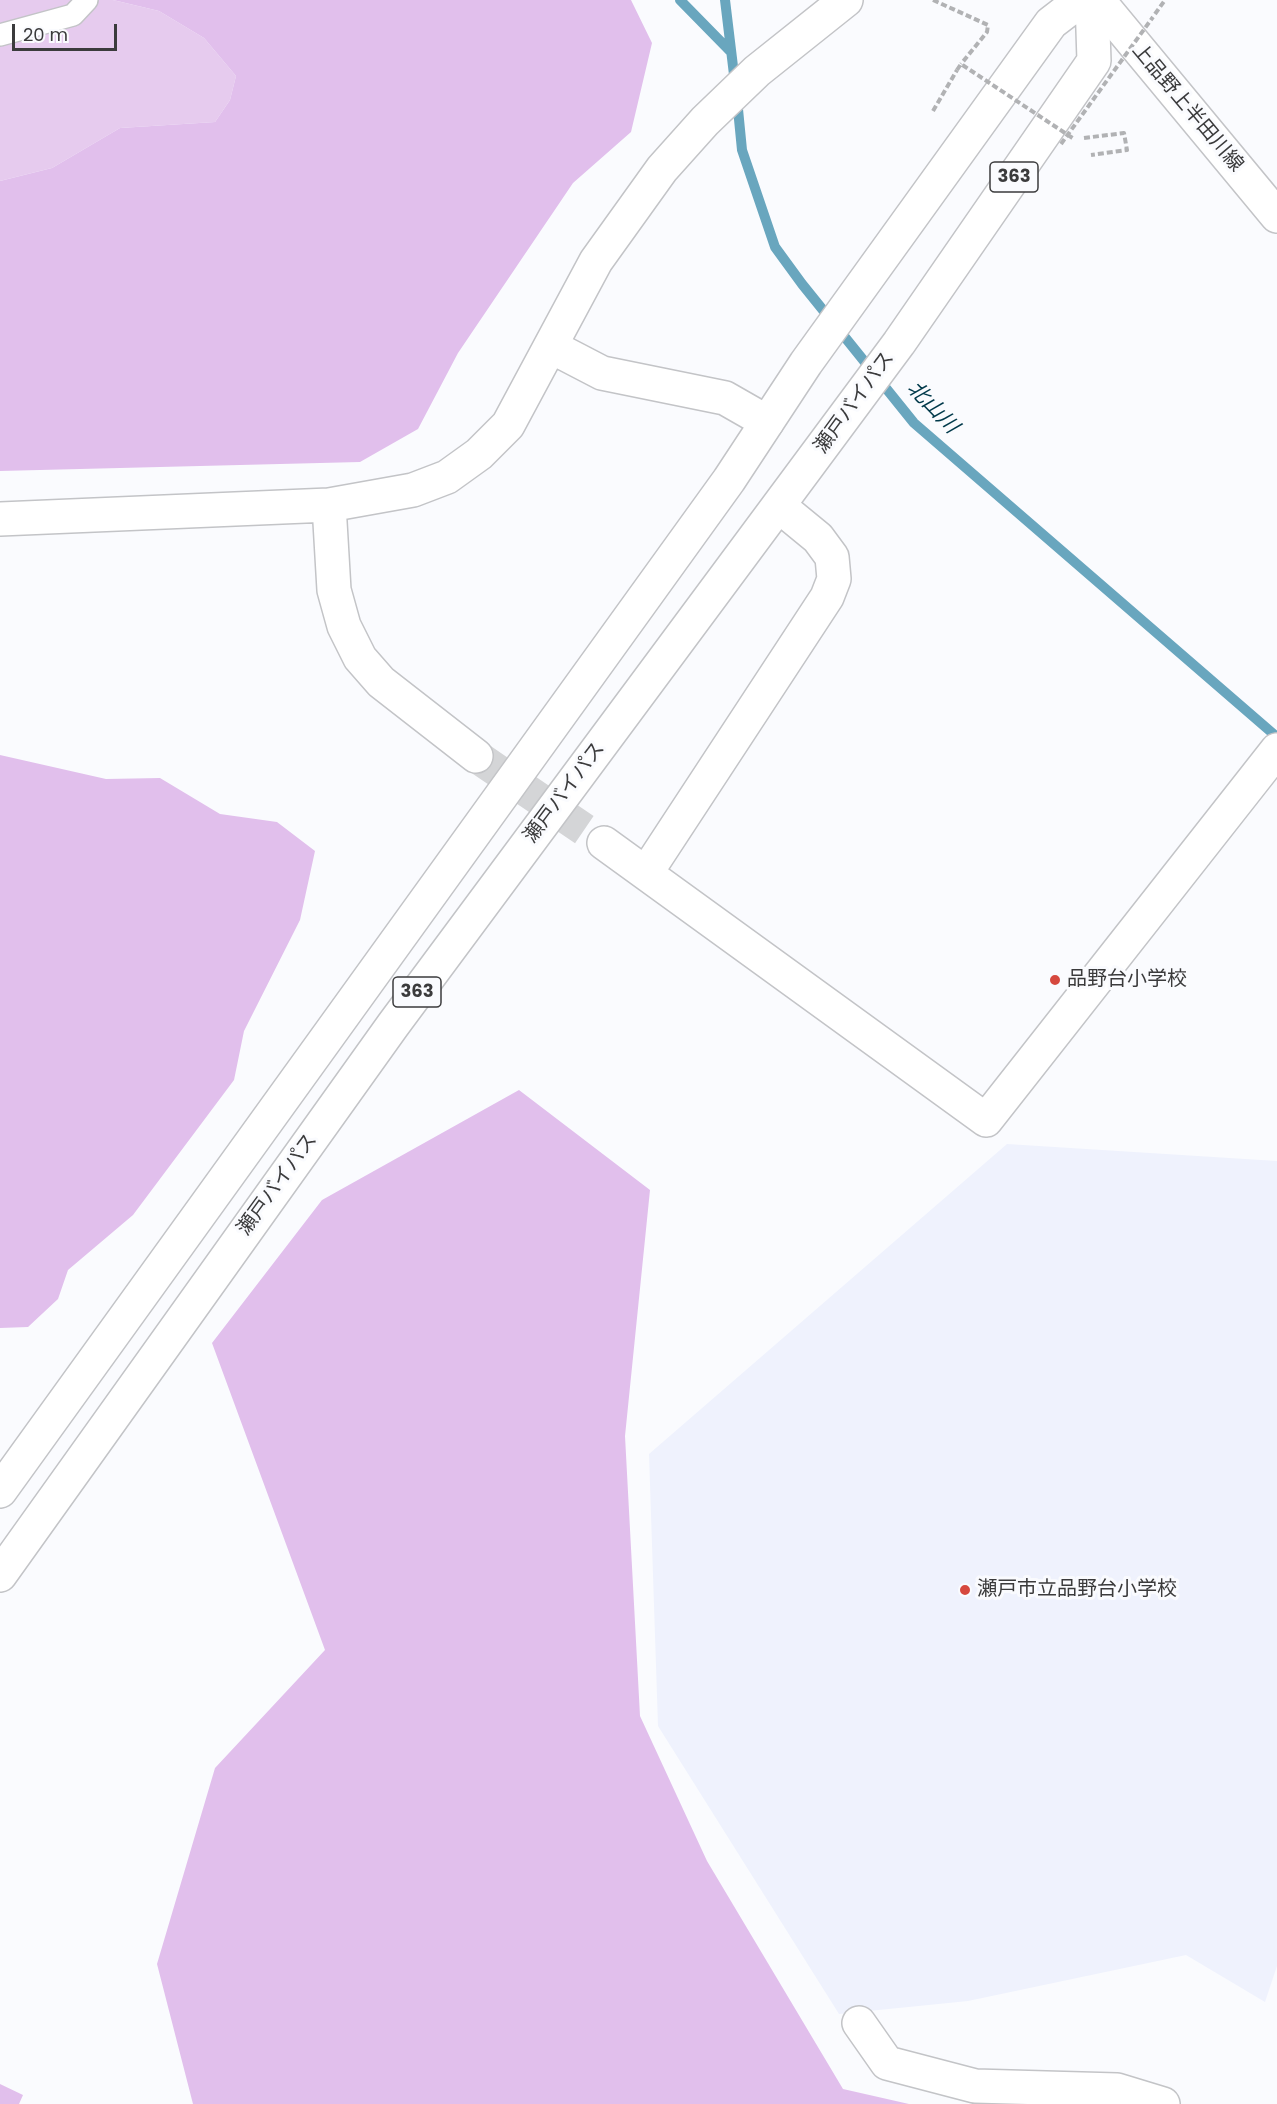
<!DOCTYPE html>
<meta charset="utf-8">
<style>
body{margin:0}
#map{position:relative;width:1277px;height:2104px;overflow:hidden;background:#fafbfe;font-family:Poppins,sans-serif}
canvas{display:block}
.scale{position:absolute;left:12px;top:24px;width:105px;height:27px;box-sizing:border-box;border:3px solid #3b3b3c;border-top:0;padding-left:8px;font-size:18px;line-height:21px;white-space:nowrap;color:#3b3b3c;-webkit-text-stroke:4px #fafbfe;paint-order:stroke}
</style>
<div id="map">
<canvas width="1277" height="2104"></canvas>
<div class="scale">20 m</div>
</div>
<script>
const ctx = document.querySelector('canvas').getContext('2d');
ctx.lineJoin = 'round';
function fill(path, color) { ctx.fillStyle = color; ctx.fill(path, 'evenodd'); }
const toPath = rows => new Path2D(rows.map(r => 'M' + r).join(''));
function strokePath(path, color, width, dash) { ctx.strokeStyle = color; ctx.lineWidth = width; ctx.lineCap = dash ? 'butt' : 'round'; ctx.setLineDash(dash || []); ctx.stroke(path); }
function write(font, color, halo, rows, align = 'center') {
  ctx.font = font + ' Poppins,"Noto Sans JP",sans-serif'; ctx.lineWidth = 6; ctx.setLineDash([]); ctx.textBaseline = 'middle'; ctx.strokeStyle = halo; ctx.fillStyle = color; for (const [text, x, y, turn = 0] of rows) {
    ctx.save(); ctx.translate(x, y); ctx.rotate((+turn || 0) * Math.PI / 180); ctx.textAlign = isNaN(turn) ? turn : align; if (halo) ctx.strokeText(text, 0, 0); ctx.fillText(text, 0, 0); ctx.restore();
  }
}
fill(toPath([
 [1007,1144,1277,1161,1277,1966,1265,2002,1186,1955,968,2001,839,2014,658,1726,649,1454]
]), '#eff2fd');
fill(toPath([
 [0,0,113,0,159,11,204,38,236,76,230,100,215,122,120,128,52,168,0,181]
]), '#e6cbee');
fill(toPath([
 [113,0,631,0,652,43,631,132,573,183,458,353,418,429,360,462,0,471,0,181,52,168,120,128,215,122,230,100,236,76,204,38,159,11],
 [0,755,106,779,160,778,220,814,277,822,315,851,300,920,244,1031,234,1080,133,1215,68,1270,58,1299,28,1327,0,1328],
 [519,1090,650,1190,625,1436,640,1716,707,1861,843,2089,909,2104,193,2104,157,1964,215,1768,325,1650,212,1343,322,1200],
 [0,2084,23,2095,19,2104,0,2104]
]), '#e1bfec');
strokePath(toPath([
 [680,0,731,52],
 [725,0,735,83],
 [737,99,742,150,775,247,802,284,914,423,1277,737]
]), '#69a6be', 10);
strokePath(toPath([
 [476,756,604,843]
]), '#d4d5d7', 33, [33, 16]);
const lane = toPath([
 [0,35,73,15,87,0]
]);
const street = toPath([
 [552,347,602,373,725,398,767,422],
 [329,505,334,590,344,626,360,658,381,682,476,756],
 [0,519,329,505,413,490,447,477,479,454,508,425,596,261,662,169,705,121,757,71,846,0],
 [604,843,986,1120,1277,750],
 [646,873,827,597,834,579,832,557,818,538,779,506],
 [859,2023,887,2063,975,2086,1117,2090,1163,2104]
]);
const secondary = toPath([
 [1098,0,1277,216]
]);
const highway = toPath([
 [0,1491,729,480,806,363,1051,23,1081,0],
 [0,1575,393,1025,899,343,1094,61,1092,0]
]);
strokePath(lane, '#c3c4c7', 24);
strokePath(street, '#c3c4c7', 36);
strokePath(secondary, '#c3c4c7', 36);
strokePath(highway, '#c3c4c7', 36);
strokePath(toPath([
 [933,0,988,25,987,32,961,64],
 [1155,14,1165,0],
 [933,111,957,70],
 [1084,138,1124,133,1127,150,1091,155]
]), '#b1b2b4', 4, [6, 3]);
strokePath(lane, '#fff', 21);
strokePath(street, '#fff', 33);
strokePath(secondary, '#fff', 33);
strokePath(highway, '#fff', 33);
strokePath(toPath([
 [957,70,961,64,1074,139],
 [1061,144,1153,17]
]), '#b1b2b4', 4, [6, 3]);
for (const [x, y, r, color] of [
 [1055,980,6,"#d6483e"],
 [965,1590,6,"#d6483e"]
]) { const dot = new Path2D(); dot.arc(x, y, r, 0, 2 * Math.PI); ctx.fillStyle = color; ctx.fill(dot); strokePath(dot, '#fafbfe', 2); }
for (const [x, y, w] of [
 [1014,177,48],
 [417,992,48]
]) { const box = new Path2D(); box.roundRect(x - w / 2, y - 15, w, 30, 4.5); ctx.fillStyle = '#fafbfe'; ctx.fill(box); strokePath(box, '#3b3b3c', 1.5); }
write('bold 18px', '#3b3b3c', null, [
 ["363",1014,177],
 ["363",417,992]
]);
write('20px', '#3b3b3c', '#fafbfe', [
 ["上品野上半田川線",1187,108,50],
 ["瀬戸バイパス",855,403,-54],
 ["瀬戸バイパス",565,793,-53],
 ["瀬戸バイパス",278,1185,-54]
]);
write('20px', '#3b3b3c', '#fafbfe', [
 ["品野台小学校",1067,980],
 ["瀬戸市立品野台小学校",977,1590]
], 'left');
write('italic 21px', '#00394a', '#fafbfe', [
 ["北山川",932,408,46]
]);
</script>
